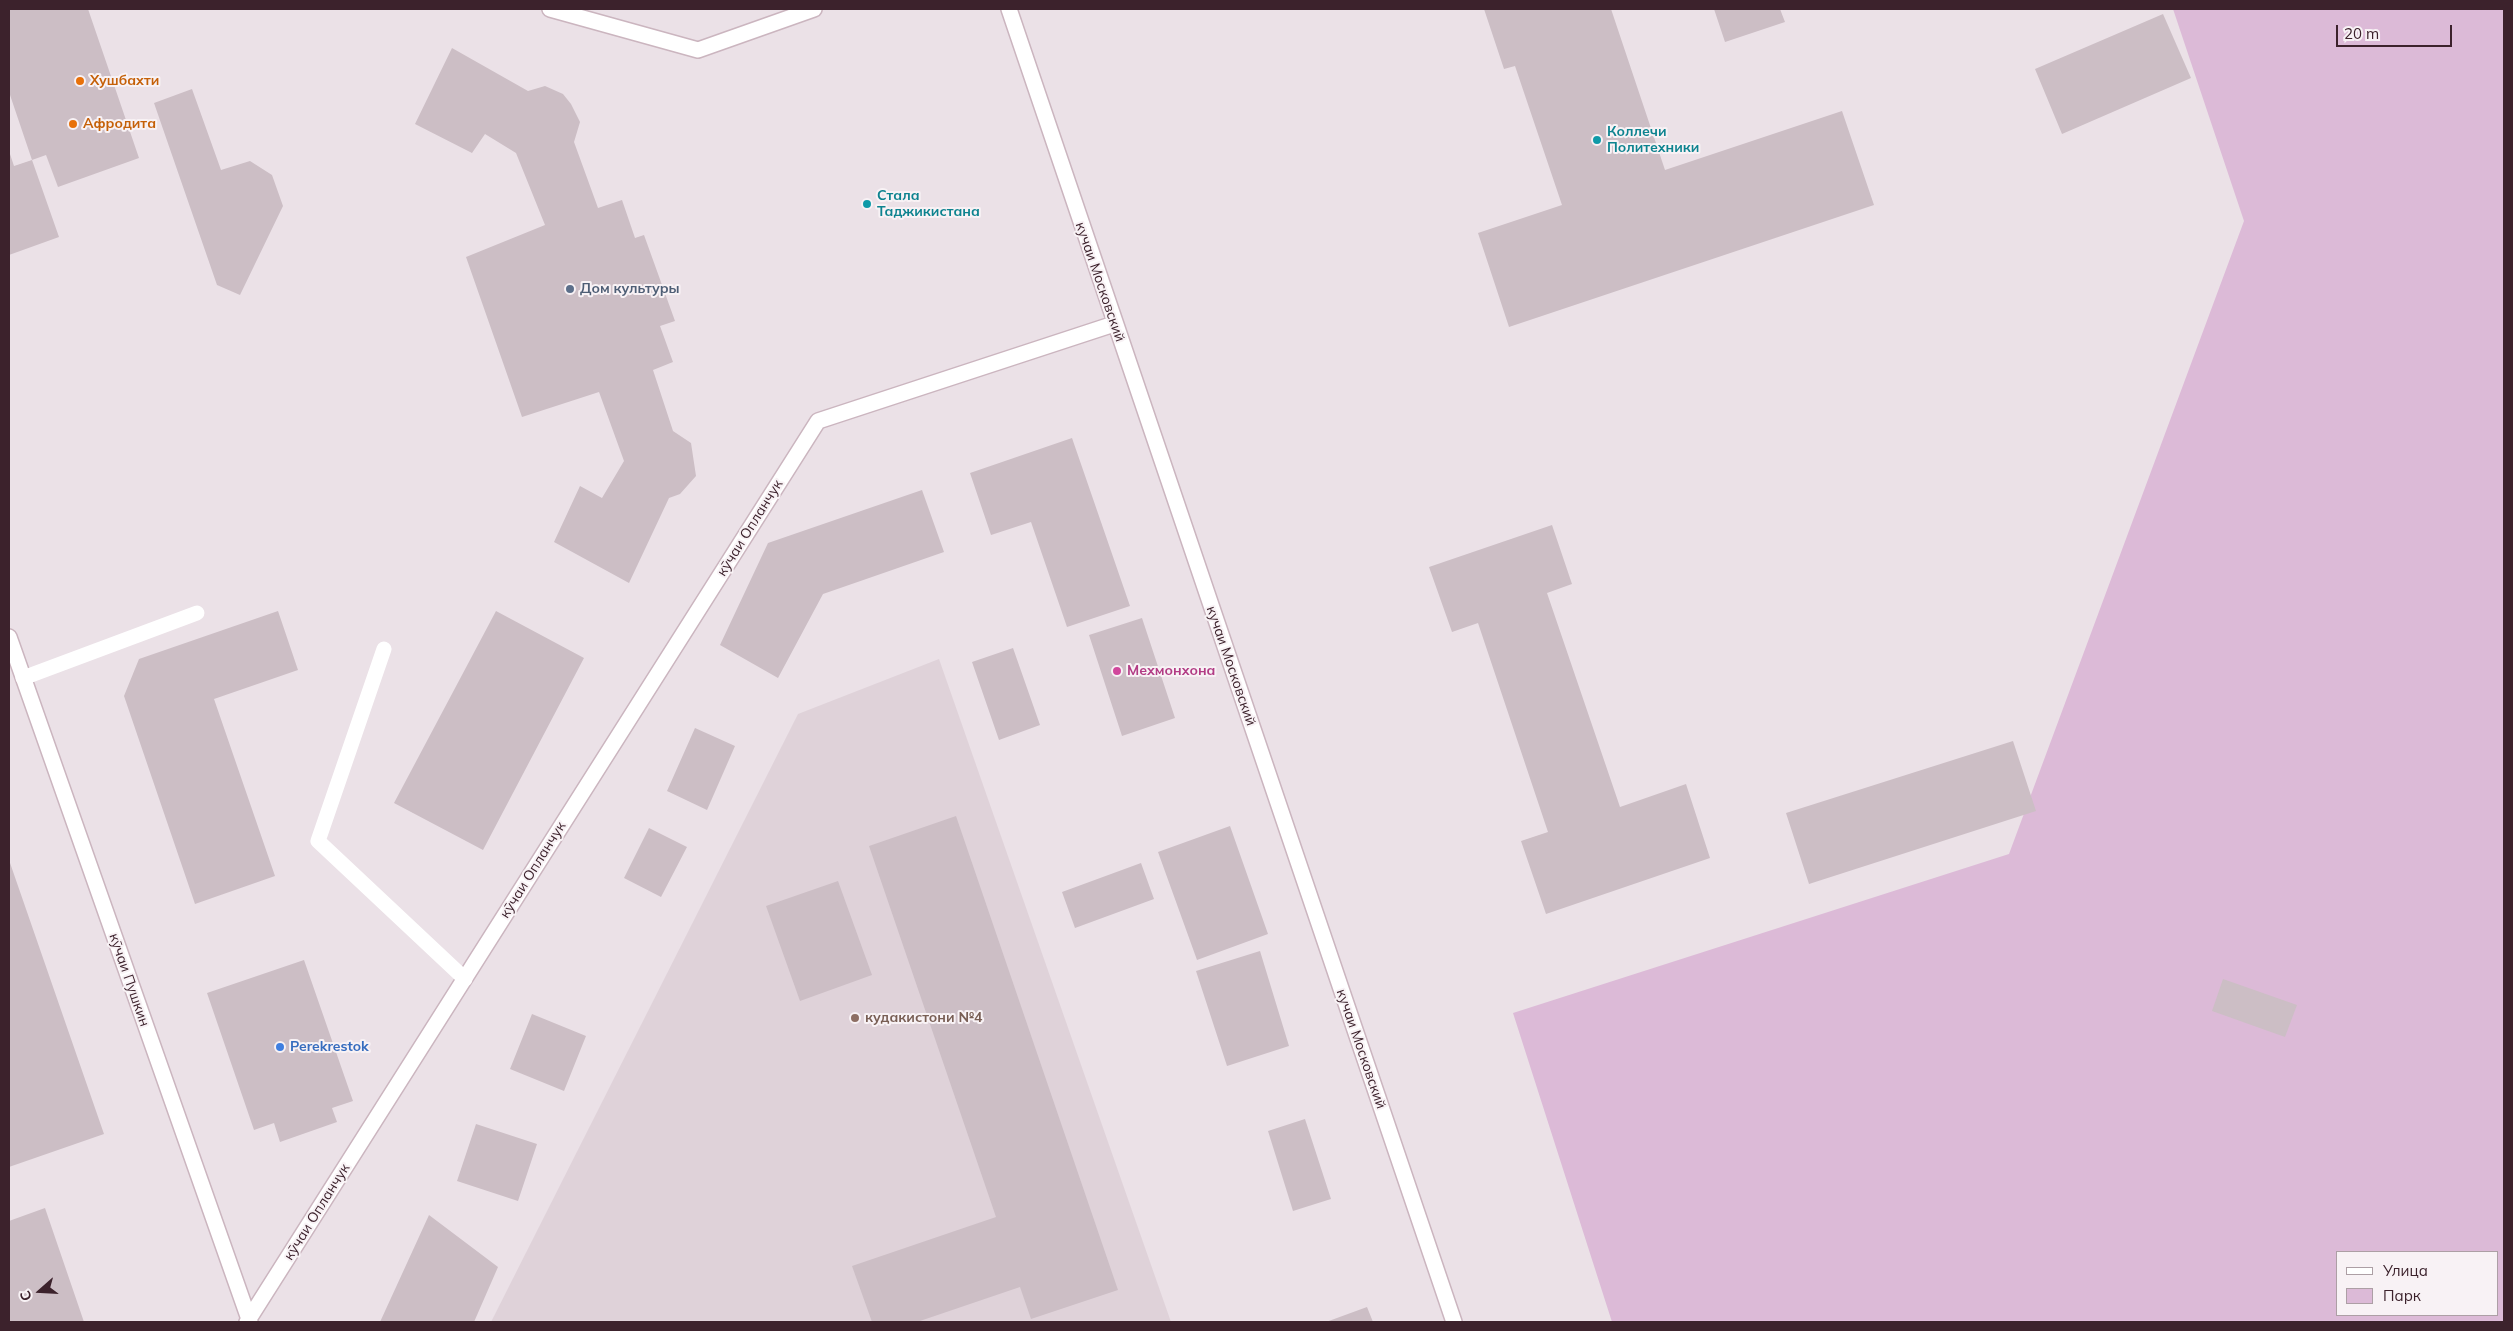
<!DOCTYPE html>
<meta charset="utf-8">
<style>
body{margin:0}
#map{position:relative;width:2513px;height:1331px;overflow:hidden;background:#ebe1e7;font-family:Mulish,sans-serif}
canvas{display:block}
.frame{position:absolute;inset:0;border:10px solid #3c222c;pointer-events:none}
.legend{position:absolute;left:2336px;top:1251px;width:162px;height:65px;box-sizing:border-box;background:#f8f2f5;border:1px solid #ad9fa5;margin:0;padding:6px 9px;list-style:none;font-size:15px;color:#3c222c}
.legend li{display:flex;align-items:center;gap:10px;height:25px}
.legend b{width:25px;border:1px solid #ad9fa5}
.north{position:absolute;left:15px;top:1266px;width:50px;height:50px;-webkit-text-stroke:4px #f8f2f5;paint-order:stroke;rotate:251deg;font-size:14px;font-weight:700;line-height:20px;text-align:center;color:#3c222c}
.north::after{content:'';display:block;margin:auto;width:18px;height:22px;background:#3c222c;clip-path:polygon(50% 0,100% 100%,50% 72%,0 100%)}
.scale{position:absolute;left:2336px;top:25px;width:116px;height:22px;box-sizing:border-box;border:2px solid #3c222c;border-top:0;padding-left:6px;font-size:15px;line-height:18px;white-space:nowrap;color:#3c222c;-webkit-text-stroke:4px #f8f2f5;paint-order:stroke}
</style>
<div id="map">
<canvas width="2513" height="1331"></canvas>
<div class="frame"></div>
<ul class="legend">
<li><b style="height:6px;background:#fff"></b>Улица</li>
<li><b style="height:14px;background:#dcbad7"></b>Парк</li>
</ul>
<div class="north">С</div>
<div class="scale">20 m</div>
</div>
<script>
const ctx = document.querySelector('canvas').getContext('2d');
ctx.lineJoin = 'round';
function fill(path, color) { ctx.fillStyle = color; ctx.fill(path, 'evenodd'); }
const toPath = rows => new Path2D(rows.map(r => 'M' + r).join(''));
function strokePath(path, color, width, dash) { ctx.strokeStyle = color; ctx.lineWidth = width; ctx.lineCap = dash ? 'butt' : 'round'; ctx.setLineDash(dash || []); ctx.stroke(path); }
function write(font, color, halo, rows, align = 'center') {
  ctx.font = font + ' Mulish,sans-serif'; ctx.lineWidth = 4; ctx.setLineDash([]); ctx.textBaseline = 'middle'; ctx.strokeStyle = halo; ctx.fillStyle = color; for (const [text, x, y, turn = 0] of rows) {
    ctx.save(); ctx.translate(x, y); ctx.rotate((+turn || 0) * Math.PI / 180); ctx.textAlign = isNaN(turn) ? turn : align; if (halo) ctx.strokeText(text, 0, 0); ctx.fillText(text, 0, 0); ctx.restore();
  }
}
fill(toPath([
 [939,659,1171,1322,491,1322,798,714]
]), '#dfd2d9');
fill(toPath([
 [2173,9,2504,9,2504,1322,1612,1322,1513,1013,2009,854,2244,221],
 [2337,1252,2497,1252,2497,1315,2337,1315]
]), '#dcbad7');
fill(toPath([
 [9,9,88,9,139,158,58,187,46,155,32,160,9,92],
 [1484,9,1611,9,1665,170,1842,111,1874,205,1509,327,1478,233,1562,205,1515,66,1504,69],
 [1714,9,1780,9,1785,22,1725,42],
 [2163,14,2191,78,2062,134,2035,69],
 [452,48,528,91,545,86,563,94,571,104,580,122,574,142,598,208,622,200,635,238,644,235,675,321,660,326,673,362,653,370,673,431,691,443,696,476,680,494,669,498,629,583,554,542,580,486,602,498,624,461,599,392,522,417,466,257,545,225,516,153,485,134,472,153,415,124],
 [192,89,221,170,250,161,272,175,283,206,240,295,217,285,154,103],
 [9,151,14,166,32,160,59,237,9,255],
 [1072,438,1130,606,1067,627,1031,522,991,535,970,473],
 [922,490,944,552,823,594,778,678,720,645,768,543],
 [1552,525,1572,584,1547,593,1620,807,1686,784,1710,858,1546,914,1521,841,1548,832,1478,623,1452,632,1429,567],
 [278,611,298,670,214,699,275,876,195,904,124,696,139,659],
 [496,611,584,658,483,850,394,803],
 [1142,618,1175,718,1122,736,1089,635],
 [1013,648,1040,725,999,740,972,662],
 [695,728,735,746,707,810,667,791],
 [2013,741,2036,811,1809,884,1786,813],
 [956,816,1118,1290,1031,1319,1020,1287,917,1322,872,1322,852,1266,996,1217,869,846],
 [1230,826,1268,934,1197,960,1158,852],
 [649,828,687,847,661,897,624,878],
 [9,860,104,1134,9,1167],
 [1141,863,1154,899,1075,928,1062,892],
 [838,881,872,975,800,1001,766,906],
 [1260,951,1289,1046,1227,1066,1196,971],
 [304,960,353,1101,332,1108,337,1122,280,1142,274,1123,254,1130,207,993],
 [2223,979,2297,1005,2285,1037,2212,1011],
 [532,1014,586,1036,564,1091,510,1069],
 [1305,1119,1331,1199,1293,1211,1268,1131],
 [476,1124,537,1144,518,1201,457,1181],
 [45,1208,84,1322,9,1322,9,1221],
 [429,1215,498,1267,474,1322,380,1322],
 [1367,1307,1373,1322,1326,1322]
]), '#ccbec5');
const secondary = toPath([
 [550,9,698,50,814,9],
 [1009,9,1454,1322],
 [9,637,250,1322],
 [247,1322,818,421,1114,324]
]);
strokePath(secondary, '#cbb5bf', 18);
strokePath(toPath([
 [384,649,318,841,465,979],
 [23,678,197,613]
]), '#fff', 15);
strokePath(secondary, '#fff', 15);
for (const [x, y, r, color] of [
 [80,81,5,"#e8710a"],
 [73,124,5,"#e8710a"],
 [1597,140,5,"#0f9aa8"],
 [867,204,5,"#0f9aa8"],
 [570,289,5,"#5c6f8a"],
 [1117,671,5,"#d1479c"],
 [855,1018,5,"#8d6e63"],
 [280,1047,5,"#3f7fe0"]
]) { const dot = new Path2D(); dot.arc(x, y, r, 0, 2 * Math.PI); ctx.fillStyle = color; ctx.fill(dot); strokePath(dot, '#f8f2f5', 2); }
write('bold 14px', '#c56008', '#f8f2f5', [
 ["Хушбахти",90,81],
 ["Афродита",83,124]
], 'left');
write('bold 14px', '#0d838f', '#f8f2f5', [
 ["Коллечи",1607,132],
 ["Политехники",1607,148],
 ["Стала",877,196],
 ["Таджикистана",877,212]
], 'left');
write('14px', '#3c222c', '#f8f2f5', [
 ["кучаи Московский",1100,282,71],
 ["кӯчаи Опланчук",750,528,-58],
 ["кучаи Московский",1231,666,71],
 ["кӯчаи Опланчук",533,870,-58],
 ["кӯчаи Пушкин",129,980,71],
 ["кучаи Московский",1361,1049,71],
 ["кӯчаи Опланчук",317,1212,-58]
]);
write('bold 14px', '#4e5e75', '#f8f2f5', [
 ["Дом культуры",580,289]
], 'left');
write('bold 14px', '#b23c85', '#f8f2f5', [
 ["Мехмонхона",1127,671]
], 'left');
write('bold 14px', '#785e54', '#f8f2f5', [
 ["кудакистони №4",865,1018]
], 'left');
write('bold 14px', '#366cbe', '#f8f2f5', [
 ["Perekrestok",290,1047]
], 'left');
</script>
